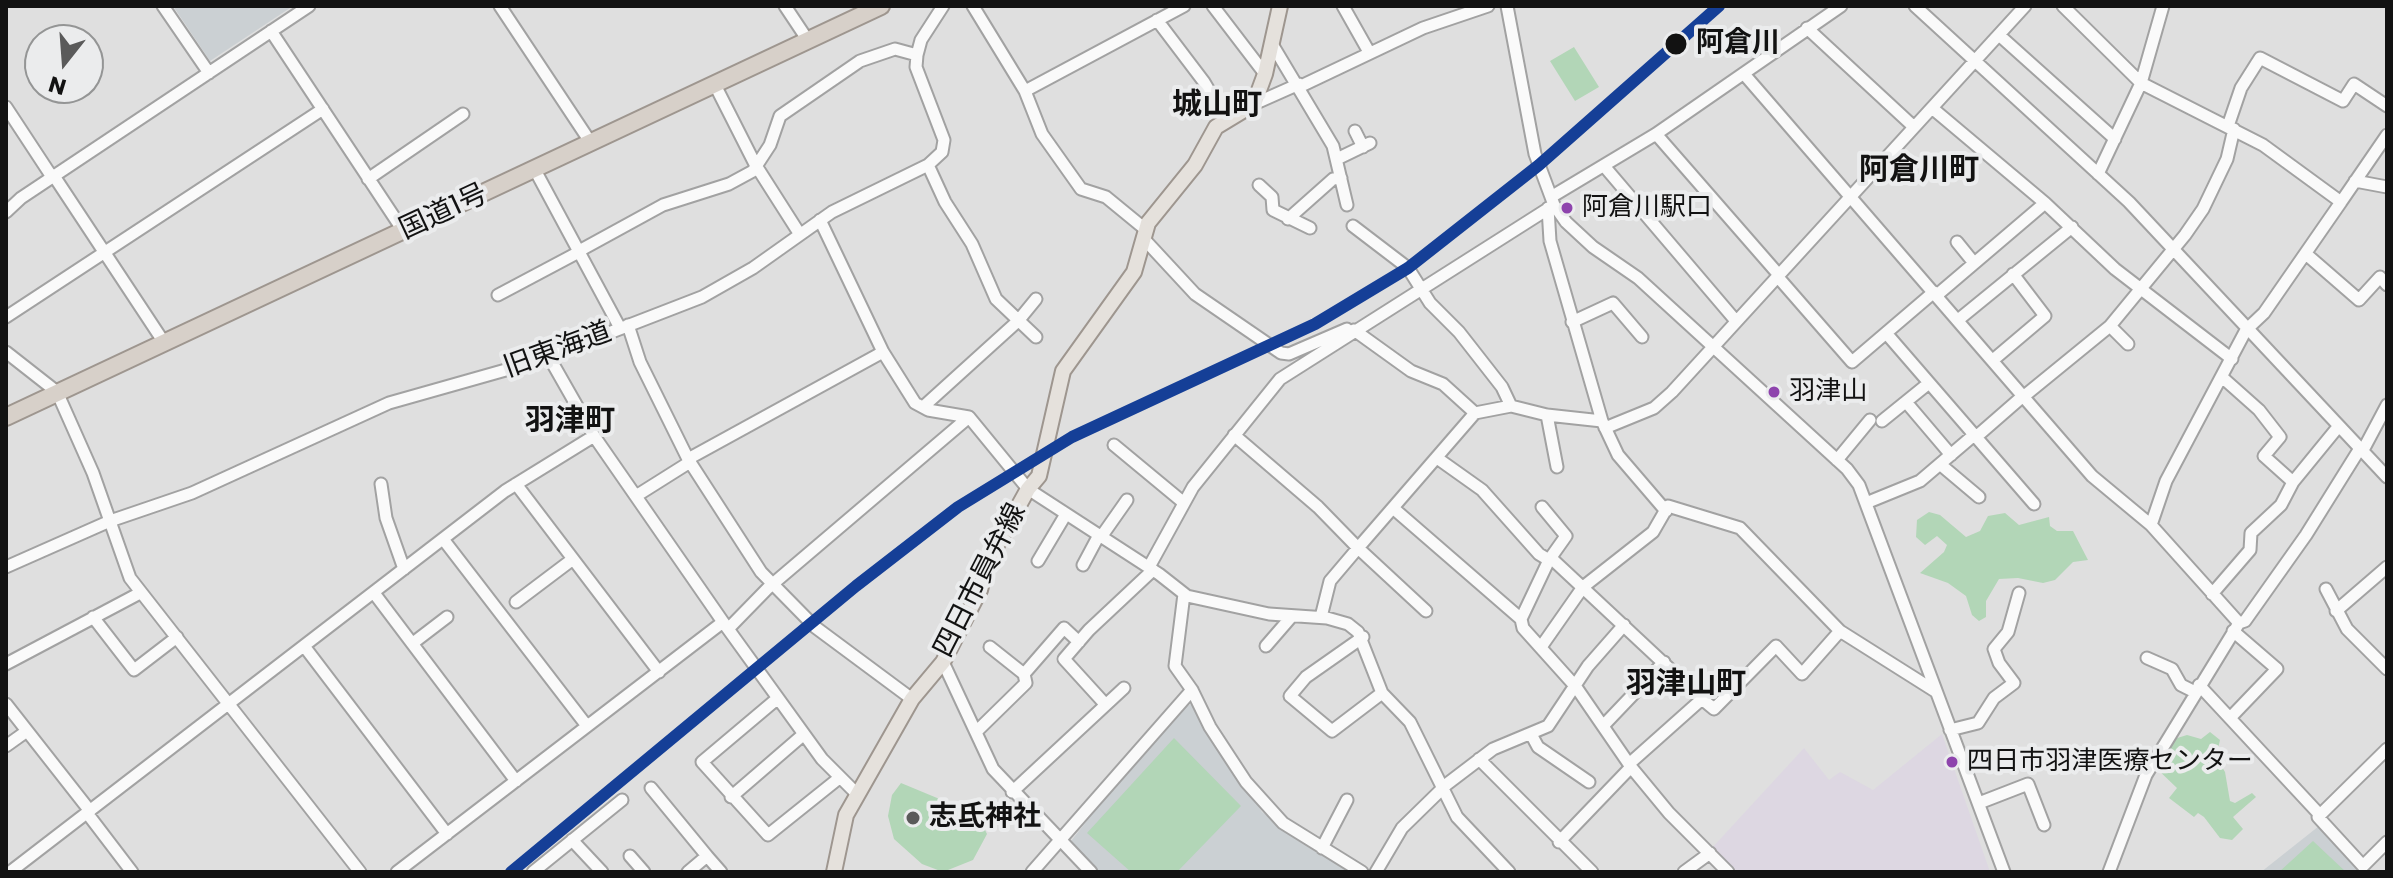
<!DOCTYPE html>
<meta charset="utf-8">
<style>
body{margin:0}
#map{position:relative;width:2393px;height:878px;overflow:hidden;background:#dfdfdf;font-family:Poppins,sans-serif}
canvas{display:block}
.frame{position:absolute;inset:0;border:8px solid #121212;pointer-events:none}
.north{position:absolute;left:24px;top:24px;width:80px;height:80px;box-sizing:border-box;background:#ebeced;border:2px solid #949595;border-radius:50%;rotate:197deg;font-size:22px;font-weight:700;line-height:32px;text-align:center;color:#121212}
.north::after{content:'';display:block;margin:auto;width:28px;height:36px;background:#5a5a5a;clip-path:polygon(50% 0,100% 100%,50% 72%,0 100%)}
</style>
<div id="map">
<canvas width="2393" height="878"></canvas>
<div class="frame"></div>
<div class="north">N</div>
</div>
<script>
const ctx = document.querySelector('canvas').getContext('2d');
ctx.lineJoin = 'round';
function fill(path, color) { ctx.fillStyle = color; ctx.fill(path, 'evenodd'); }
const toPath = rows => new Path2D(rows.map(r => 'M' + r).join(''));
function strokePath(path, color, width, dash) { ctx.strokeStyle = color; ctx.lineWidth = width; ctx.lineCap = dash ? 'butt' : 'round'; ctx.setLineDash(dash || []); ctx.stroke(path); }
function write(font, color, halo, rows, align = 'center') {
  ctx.font = font + ' Poppins,"Noto Sans JP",sans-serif'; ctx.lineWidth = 8; ctx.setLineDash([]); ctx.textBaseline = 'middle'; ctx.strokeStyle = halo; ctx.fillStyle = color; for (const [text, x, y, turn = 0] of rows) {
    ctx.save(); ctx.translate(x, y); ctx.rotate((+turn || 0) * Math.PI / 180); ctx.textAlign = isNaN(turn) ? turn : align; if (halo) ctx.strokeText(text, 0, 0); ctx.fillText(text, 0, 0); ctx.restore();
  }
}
fill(toPath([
 [173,6,293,6,210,61],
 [1193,703,1262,812,1302,842,1352,872,1100,872,1071,841,1138,756,1178,711],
 [2319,826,2364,872,2261,872]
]), '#cbd0d3');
fill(toPath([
 [1942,734,1990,872,1734,872,1711,849,1804,748,1829,780,1840,772,1873,790]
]), '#ddd7e2');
fill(toPath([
 [1574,47,1599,87,1575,101,1550,61],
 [1929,512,1940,515,1966,537,1980,531,1988,516,2005,513,2019,525,2049,517,2050,526,2057,531,2073,531,2088,560,2073,562,2055,580,2043,583,2018,578,1999,579,1986,601,1986,617,1979,621,1972,615,1966,596,1948,583,1920,573,1944,552,1947,545,1937,536,1925,545,1916,537,1917,520],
 [2210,732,2220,740,2216,757,2225,772,2230,801,2235,803,2252,793,2256,797,2233,817,2243,829,2232,840,2220,838,2204,817,2198,813,2194,817,2169,798,2177,788,2155,767,2174,739,2187,735,2201,739],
 [1174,738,1241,806,1177,872,1131,872,1087,833],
 [901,783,954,805,982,824,987,834,973,860,943,872,922,864,894,839,888,816,892,795],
 [2313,841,2346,872,2279,872]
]), '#b2d6b7');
const minor = toPath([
 [163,6,209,73],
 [500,6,591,143],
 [785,6,807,39],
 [973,6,1025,91,1042,134,1081,189,1106,197,1145,229],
 [1213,6,1265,74],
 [1343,6,1369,52],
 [1507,6,1535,154,1554,205,1566,222,1593,247,1638,278,1847,469,1859,485,2004,872],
 [1915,6,2129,202,2387,477],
 [2063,6,2141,83,2263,145,2341,202,2264,313,2246,330,2166,481,2151,525,2239,623,2146,775,2109,872],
 [1157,20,1204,82,1226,119],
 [1807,28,1914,127],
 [271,31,404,232],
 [1999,35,2115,139],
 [1272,44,1333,146,1347,205],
 [1744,74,2092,476,2151,525],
 [715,85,755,164,799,233],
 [1301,86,1423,28,1488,6],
 [1025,91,1184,6],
 [1254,104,1299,84],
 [6,107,52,177],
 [1932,108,2045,203,2115,269,2232,359],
 [2228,126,2241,88,2260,58,2343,101,2354,84,2387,106],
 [1355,131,1363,147],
 [1656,134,1779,275],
 [1339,158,1370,143],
 [928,165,945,202,972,244,996,299,1036,337],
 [1604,166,1736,321],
 [535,170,620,328],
 [2098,174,2141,83,2163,6],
 [54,176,165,344],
 [368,179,463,114],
 [2355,181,2387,187],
 [1259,185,1272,197,1273,210,1310,228],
 [1551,197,1656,134,1841,6],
 [2341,202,2387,135],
 [1548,208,1550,241,1602,421,1618,455,1666,511],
 [6,212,21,198,309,6],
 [1288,219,1333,179,1341,178],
 [820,220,883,352,915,403,928,410,969,417,1028,489,1159,574,1187,596,1269,614,1327,618,1348,624,1358,632,1382,693,1410,722,1457,817,1509,872],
 [1353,226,1408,268,1430,303,1459,332,1502,387,1511,406],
 [1144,239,1195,294,1281,353,1289,354,1347,329],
 [1957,242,1974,263],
 [579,251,663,205,729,184,753,171,770,145,780,116,860,61,895,49,917,55],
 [2306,254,2359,300,2380,277,2387,285],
 [1777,276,1852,362,1934,292],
 [498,295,579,252],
 [1937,295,2045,203],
 [6,317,323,109],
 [1958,320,2072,227],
 [1572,322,1613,303,1642,337],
 [628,325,640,362,688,459,761,572,815,627,912,699],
 [2110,326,2128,344],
 [1354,330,1411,371,1443,384,1475,413],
 [1886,333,2034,504],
 [6,352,57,392,93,473,130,578,360,872],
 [549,357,594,436,723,622,822,759,858,795],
 [1993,360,2045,316,2013,274],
 [2223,378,2259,410,2280,437,2264,456,2293,482],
 [2023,397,2110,326,2185,235,2203,209,2227,159,2234,129],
 [1906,402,1951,455],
 [923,407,1018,321,1036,299],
 [1547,415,1557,467],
 [1882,421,1929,383],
 [1605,428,1654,408,1672,392,2025,6],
 [1234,435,1318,507,1358,548,1475,413,1511,406,1547,415,1602,421],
 [1976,437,2023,396],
 [1114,445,1184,503],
 [2362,452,2387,405],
 [1437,458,1482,490,1539,554,1549,560,1566,536,1542,507],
 [688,459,883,352],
 [1837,460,1870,420],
 [1941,465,1979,497],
 [381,484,386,518,404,569],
 [516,484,659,672],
 [636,496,690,462],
 [1866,503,1920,481,1974,435],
 [1393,508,1521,619,1523,628,1576,687,1631,767,1669,813,1728,872],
 [1101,537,1127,500],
 [443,539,587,726],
 [1551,558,1702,699],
 [1038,561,1066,514],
 [1083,565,1099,535],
 [6,567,110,521,192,493,389,403,534,362,702,297,753,268,832,212,928,165,942,152,944,140,916,67,917,55,921,40,943,6],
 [1149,567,1193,487,1280,379,1554,205],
 [2326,589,2347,629,2387,669],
 [374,593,516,781],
 [1184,594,1175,666,1192,690,1210,727,1246,782,1283,823,1362,872],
 [2212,594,2250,550,2251,533,2281,505,2293,482,2338,427],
 [516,602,573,559],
 [2336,611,2387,567],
 [93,617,134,670,177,637],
 [1321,617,1330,581,1358,548,1426,611],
 [1521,619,1549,560],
 [2239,623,2245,621,2306,535,2359,450],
 [728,629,768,588,969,417],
 [1363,637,1306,677,1290,696,1332,731,1382,693],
 [413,643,447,617],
 [304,646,447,834],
 [1266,646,1292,616],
 [990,647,1024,674,1064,628,1079,642],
 [1541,647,1583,587,1653,532,1668,506,1740,528,1840,631,1935,691],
 [2147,658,2172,669,2181,685,2195,692],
 [943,662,993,769,1091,872],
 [6,664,140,593],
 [2199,685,2320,815,2318,817,2363,866,2387,842],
 [778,698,702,762,768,835,838,779],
 [6,704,90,811],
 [1105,704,1064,659,1089,630,1153,570],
 [2230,718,2277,669,2233,631],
 [1603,726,1664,662],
 [1950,730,1978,723,1994,698,2014,683,1999,663,1994,649,2008,632,2019,593],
 [976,732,1026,683,1024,674],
 [1531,734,1538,747,1589,782],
 [6,746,27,731],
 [1479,759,1592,872],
 [1629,764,1702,699,1714,709,1776,646,1802,674,1840,631],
 [651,788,707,856,688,872],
 [1012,792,1124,688],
 [731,797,804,734],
 [1979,803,2028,784,2044,825],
 [87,813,132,872],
 [2320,815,2387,749],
 [572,840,602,872],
 [1559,842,1631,767],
 [1322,848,1347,800],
 [630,856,644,872],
 [707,856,721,872],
 [10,872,505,491,594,436],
 [397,872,723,622],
 [533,872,622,800],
 [1032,872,1192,690],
 [1376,872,1402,828,1447,784,1493,749,1548,726,1588,666,1624,625],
 [1684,872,1710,853]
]);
const major = toPath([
 [834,872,846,815,912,699,943,662,980,590,987,563,1028,489,1039,476,1063,371,1134,272,1148,223,1195,165,1216,127,1254,104,1265,74,1280,6]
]);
const highway = toPath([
 [6,417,881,6]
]);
strokePath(minor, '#a2a2a2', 15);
strokePath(major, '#9e968f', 18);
strokePath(highway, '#9e968f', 20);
strokePath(minor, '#fafafa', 11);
strokePath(major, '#e5e1dc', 14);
strokePath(highway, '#d7d0c9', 16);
strokePath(toPath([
 [511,872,856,586,958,507,1072,437,1315,324,1408,268,1539,165,1719,6]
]), '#153f97', 12);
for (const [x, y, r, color] of [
 [1676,44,12,"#121212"],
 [1567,208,7,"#8e44ad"],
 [1774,392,7,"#8e44ad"],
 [1952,762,7,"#8e44ad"],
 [913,818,8,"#5a5a5a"]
]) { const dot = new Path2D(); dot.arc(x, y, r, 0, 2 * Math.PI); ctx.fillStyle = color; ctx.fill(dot); strokePath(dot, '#ebeced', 3); }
write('26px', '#121212', '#ebeced', [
 ["阿倉川駅口",1582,208],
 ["羽津山",1789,392],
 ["四日市羽津医療センター",1967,762]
], 'left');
write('bold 28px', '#121212', '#ebeced', [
 ["阿倉川",1696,44]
], 'left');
write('28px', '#121212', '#ebeced', [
 ["国道1号",444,213,-25],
 ["旧東海道",558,351,-20],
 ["四日市員弁線",981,581,-63]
]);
write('bold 28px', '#121212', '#ebeced', [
 ["志氐神社",929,818]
], 'left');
write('bold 30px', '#121212', '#ebeced', [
 ["城山町",1217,106],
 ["阿倉川町",1919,171],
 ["羽津町",570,422],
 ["羽津山町",1686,685]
]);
</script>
